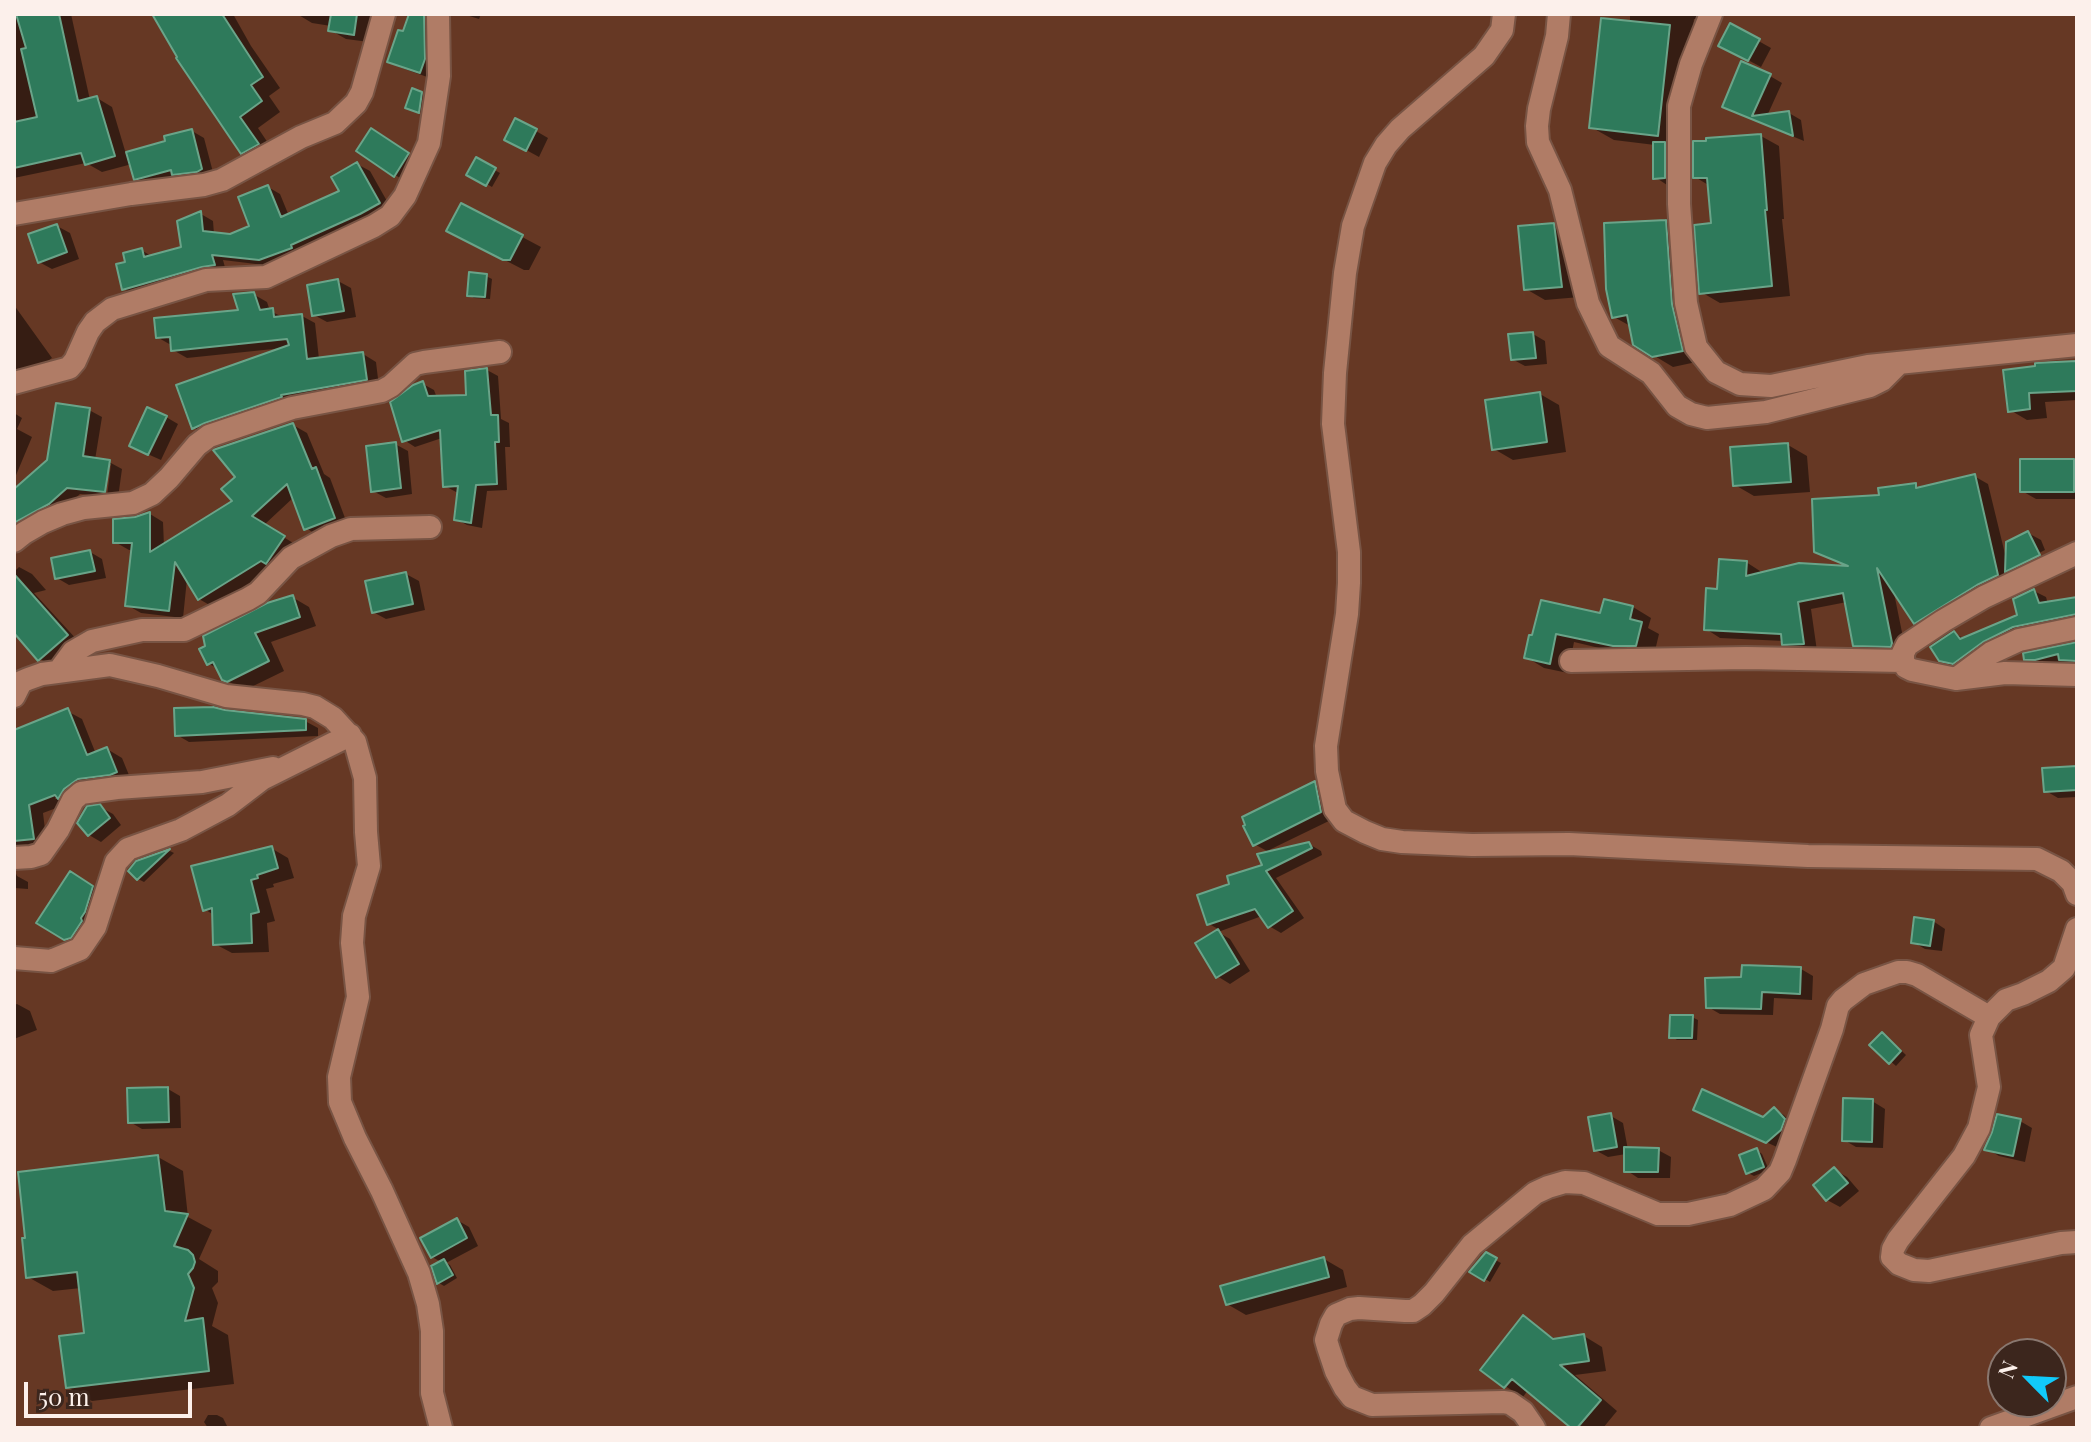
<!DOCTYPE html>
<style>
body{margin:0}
#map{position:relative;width:2091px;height:1442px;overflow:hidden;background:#663824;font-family:"Playfair Display",serif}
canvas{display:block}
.frame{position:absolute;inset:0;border:16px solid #fcf0eb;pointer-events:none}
.north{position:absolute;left:1987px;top:1338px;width:80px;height:80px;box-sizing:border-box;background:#3c261d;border:2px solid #89776f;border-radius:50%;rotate:294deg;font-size:22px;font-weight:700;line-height:32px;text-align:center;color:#fcf0eb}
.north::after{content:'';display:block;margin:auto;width:28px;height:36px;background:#11cafa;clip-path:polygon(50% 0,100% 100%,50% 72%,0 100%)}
.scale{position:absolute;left:24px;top:1382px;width:168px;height:36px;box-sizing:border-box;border:4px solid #fcf0eb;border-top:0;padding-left:10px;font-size:24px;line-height:28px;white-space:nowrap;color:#fcf0eb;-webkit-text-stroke:6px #3c261d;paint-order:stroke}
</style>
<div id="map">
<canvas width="2091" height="1442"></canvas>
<div class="frame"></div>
<div class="north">N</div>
<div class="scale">50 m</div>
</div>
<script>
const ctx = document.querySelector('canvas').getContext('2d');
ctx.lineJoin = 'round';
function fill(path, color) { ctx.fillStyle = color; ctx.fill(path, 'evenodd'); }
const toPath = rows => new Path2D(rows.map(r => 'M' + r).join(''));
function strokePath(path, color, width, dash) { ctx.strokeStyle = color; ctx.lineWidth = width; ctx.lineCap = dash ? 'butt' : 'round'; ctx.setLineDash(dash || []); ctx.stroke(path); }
fill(toPath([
 [21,14,71,14,90,100,97,98,112,107,126,154,168,142,192,131,204,138,214,176,148,185,135,178,132,164,102,172,86,163,14,178,14,143,19,142,14,119,14,16],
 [154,14,233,14,251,46,280,88,269,96,280,112,258,128,276,155,262,163,242,152],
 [297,14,373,14,369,42,346,39,330,30,331,26,312,23],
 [411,14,435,14,430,78,399,67,389,62,405,34],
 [463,14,481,14,479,19],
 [1630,14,1697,14,1698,19,1694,19,1677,184,1667,185,1655,177,1655,145,1614,140,1591,127,1630,23],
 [1730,25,1771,48,1761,67,1733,52],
 [1770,76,1782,83,1767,116,1789,113,1801,120,1804,141,1736,113],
 [422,94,427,97,425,114,413,110],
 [536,131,548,138,539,157,519,146],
 [1761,136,1779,146,1784,219,1782,219,1790,296,1720,303,1701,292,1713,225,1710,186,1695,177],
 [384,138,420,162,407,182,395,175],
 [476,160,500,173,492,187,469,174],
 [357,164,370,171,392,210,272,266,223,260,226,271,137,296,124,289,128,264,141,250,153,257,183,249,201,214,213,221,214,234,230,236,252,227,268,187,280,194,289,216,342,192],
 [462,205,541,247,529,270,524,270,468,241],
 [1666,222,1685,233,1701,361,1673,367,1653,355,1632,327,1614,317],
 [1553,225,1572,236,1580,297,1545,300,1526,289],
 [57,226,70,233,79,259,52,269,39,262],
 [486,276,492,279,490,299,474,298,469,295],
 [338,281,351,288,356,317,327,322,314,315],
 [253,294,267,302,270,311,285,318,302,316,315,323,319,359,363,354,376,362,379,387,207,435,194,428,283,348,187,358,173,350,171,345,157,337,240,311],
 [14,305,52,358,21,380,14,376],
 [1533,334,1545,341,1547,364,1525,366,1512,359],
 [2077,363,2077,400,2045,402,2047,418,2027,420,2010,410,2006,372],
 [487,370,498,376,501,419,509,423,510,447,505,447,507,490,487,491,482,528,467,525,456,519,459,492,456,492,445,486,442,438,415,447,404,440,423,384,434,390,437,398,469,397],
 [1540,394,1559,405,1566,452,1513,460,1494,449],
 [89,410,102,417,95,460,109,462,122,469,118,498,107,496,111,464,107,464,103,496,80,494,61,511,28,529,15,521,14,491,49,461],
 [14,413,22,418,17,429,32,437,14,480],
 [166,417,178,424,161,460,143,452],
 [293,425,307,433,324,474,330,478,348,526,320,537,306,528,294,497,264,525,298,546,277,568,213,607,199,599,187,579,183,618,141,613,127,605,133,550,129,550,115,542,135,519,150,514,163,522,164,546,235,502],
 [395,444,408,451,412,494,386,498,373,491],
 [1788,445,1807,456,1810,492,1754,496,1735,485],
 [2022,461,2077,461,2077,499,2036,499,2022,491],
 [1974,476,1988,484,2006,558,2028,533,2041,540,2045,550,2017,564,2017,568,2047,554,2051,562,2019,577,2009,572,2011,583,1930,630,1915,622,1893,588,1906,652,1869,653,1855,645,1847,602,1811,609,1817,651,1798,652,1784,643,1784,641,1720,638,1706,629,1719,591,1746,562,1760,571,1760,574,1851,568,1816,551,1881,497,1915,485,1921,489],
 [90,552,102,559,106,578,69,585,57,578],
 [19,567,32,574,46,590,34,593,79,642,52,666,40,659,14,630,14,572],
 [406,574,419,581,425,610,386,619,373,612],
 [2034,591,2046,597,2048,604,2077,599,2077,622,1965,669,1953,667,1941,660,1954,633,1965,639,2020,616],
 [292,597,309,607,316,626,271,642,284,671,245,690,223,679,219,669,209,664],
 [1605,601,1633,607,1651,618,1648,628,1659,634,1654,655,1633,656,1574,642,1568,673,1544,668,1526,657,1531,637,1602,615],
 [2077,644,2077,666,2065,662,2048,665,2038,665,2026,658],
 [67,711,82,719,96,754,107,749,122,758,131,780,43,813,47,846,15,861,14,869,17,876,28,882,28,889,14,888,14,733],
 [67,780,71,782,60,799,55,799],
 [305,721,318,728,318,736,189,742,177,735],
 [2077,768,2077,797,2058,798,2046,791],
 [1315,784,1327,791,1333,819,1267,851,1254,844],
 [100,807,113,814,121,825,101,842,89,835],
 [1309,844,1321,851,1322,855,1276,878,1304,918,1281,933,1269,926,1262,916,1218,932,1230,939,1250,971,1230,984,1217,976,1198,944,1220,930,1209,924,1232,885,1265,866],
 [271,848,288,858,294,878,273,884,274,887,266,889,275,921,267,923,269,952,232,953,215,944,214,915,204,909],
 [170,851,174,853,144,882,138,879,137,863],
 [89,884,112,899,85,950,65,939],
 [1933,921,1945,929,1942,951,1925,949,1913,942],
 [1801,969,1813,976,1812,1000,1774,998,1773,1015,1720,1014,1708,1007],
 [17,1004,30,1011,37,1030,14,1039,14,1005],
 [1692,1017,1698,1020,1697,1040,1677,1040,1671,1036],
 [1888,1038,1906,1055,1896,1066,1872,1045],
 [168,1089,180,1096,181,1128,142,1129,130,1122],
 [1872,1101,1885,1109,1883,1148,1856,1147,1844,1140],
 [1775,1110,1784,1115,1794,1126,1791,1135,1777,1147,1705,1115,1764,1119],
 [1611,1116,1623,1123,1628,1150,1658,1150,1671,1157,1670,1178,1638,1178,1626,1170,1626,1154,1608,1157,1595,1150],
 [2020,1121,2032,1128,2025,1162,1999,1156,1987,1149],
 [1757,1150,1762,1154,1769,1170,1754,1176,1748,1173],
 [158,1157,183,1171,188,1217,212,1230,199,1259,218,1271,218,1282,212,1288,218,1303,212,1326,228,1335,234,1384,92,1401,67,1387,87,1334,81,1288,53,1291,28,1277],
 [1835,1170,1847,1177,1859,1191,1840,1207,1827,1200],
 [457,1220,469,1227,478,1246,446,1263,450,1265,457,1278,444,1286,439,1283,443,1263,432,1257],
 [1486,1255,1501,1263,1490,1282,1472,1271],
 [1324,1259,1343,1270,1347,1287,1246,1315,1227,1304],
 [1523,1318,1557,1340,1584,1336,1602,1347,1606,1371,1575,1375,1617,1411,1603,1428,1574,1428,1528,1390,1523,1397,1505,1386],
 [208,1415,217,1415,223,1418,227,1426,227,1428,208,1428,204,1422]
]), '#0007');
const building = toPath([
 [16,14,59,14,78,101,97,96,115,156,85,165,81,153,14,168,14,122,37,117,21,49,26,48,16,14],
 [152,14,222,14,263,77,251,85,262,101,240,117,259,144,241,154,176,58,177,57,152,14],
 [331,14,357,14,354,35,328,31,331,14],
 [409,14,424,14,425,59,420,73,387,62,398,30,403,31,409,14],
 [1601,18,1670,25,1658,136,1589,128,1601,18],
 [1730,23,1760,39,1748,61,1718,46,1730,23],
 [1741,61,1771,74,1752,116,1789,111,1793,136,1722,107,1741,61],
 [412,88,422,92,419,113,405,108,412,88],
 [515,118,537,129,526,151,504,140,515,118],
 [371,128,409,153,394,177,356,151,371,128],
 [192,129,202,169,197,172,172,175,171,170,134,180,126,152,165,141,164,136,192,129],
 [1761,134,1767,210,1765,210,1772,286,1699,294,1694,225,1711,223,1707,178,1693,178,1693,141,1706,141,1706,138,1761,134],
 [1653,142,1665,142,1665,178,1653,179,1653,142],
 [476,157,496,168,486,186,466,175,476,157],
 [357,162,380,203,360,214,291,245,292,248,259,260,212,255,215,265,202,267,122,290,116,264,125,262,123,253,142,248,144,257,181,247,177,221,201,211,203,231,230,234,249,226,238,197,268,185,281,217,339,191,331,177,357,162],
 [461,203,523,235,510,260,503,260,446,231,461,203],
 [1666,220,1672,304,1683,351,1652,357,1633,345,1627,315,1612,318,1606,289,1604,223,1666,220],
 [1554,223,1562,287,1524,290,1518,226,1554,223],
 [57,224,67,252,38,263,28,234,57,224],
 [469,272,487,274,485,297,467,296,469,272],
 [338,279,344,311,312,316,307,285,338,279],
 [254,292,260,310,273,308,274,317,302,314,307,359,363,352,367,380,281,395,282,397,205,423,192,429,176,385,289,345,287,339,171,351,170,337,156,338,154,318,238,310,233,294,254,292],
 [1533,332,1536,358,1511,360,1508,334,1533,332],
 [2077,361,2077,391,2029,393,2030,409,2008,412,2003,370,2035,366,2035,363,2077,361],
 [487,368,491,415,498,415,499,442,495,442,497,484,476,485,471,523,454,520,458,486,443,487,440,430,402,442,390,402,413,385,423,381,428,396,466,395,465,371,487,368],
 [1540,392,1547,442,1492,450,1485,400,1540,392],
 [56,403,90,408,83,456,110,460,105,492,67,488,49,504,14,523,14,489,47,460,56,403],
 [147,407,167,416,148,455,129,446,147,407],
 [293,423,312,469,316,467,335,518,304,530,287,484,252,516,285,536,266,564,261,561,198,600,175,562,169,611,125,606,132,543,113,543,113,519,135,517,150,512,150,552,232,501,221,489,235,477,213,450,293,423],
 [396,442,401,488,371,492,366,446,396,442],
 [1788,443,1791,482,1733,486,1730,447,1788,443],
 [2020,459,2074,459,2074,492,2020,492,2020,459],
 [1975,474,1998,575,1977,585,1914,624,1877,568,1892,643,1891,647,1853,646,1843,593,1798,602,1804,644,1782,645,1781,634,1704,630,1706,588,1717,589,1719,559,1747,561,1746,576,1799,563,1848,566,1814,552,1812,499,1879,495,1878,488,1916,483,1916,488,1975,474],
 [2028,531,2040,555,2005,572,2006,542,2028,531],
 [90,550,95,571,55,579,51,558,90,550],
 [406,572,413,604,372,613,365,581,406,572],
 [14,574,68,635,38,661,14,633,14,574],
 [2034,589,2039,603,2077,597,2077,614,2013,627,1983,642,1953,664,1939,661,1930,647,1954,631,1960,639,2017,615,2013,599,2034,589],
 [293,595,300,617,255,633,269,661,227,682,222,680,213,662,207,665,199,649,205,646,203,636,267,603,293,595],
 [1604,599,1633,606,1630,619,1642,622,1636,646,1613,646,1556,634,1550,664,1524,658,1529,635,1532,635,1541,600,1600,613,1604,599],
 [2077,642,2077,661,2059,660,2058,654,2035,660,2024,660,2023,653,2077,642],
 [213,707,225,710,306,719,306,730,175,736,174,708,213,707],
 [68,708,87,755,107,747,117,772,110,775,78,779,64,789,58,799,55,795,29,805,34,839,14,841,14,730,68,708],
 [2077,766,2077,790,2044,792,2042,768,2077,766],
 [1315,781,1321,812,1253,846,1243,826,1245,825,1242,817,1315,781],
 [100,804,110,818,88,836,77,823,87,806,100,804],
 [1309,842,1312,848,1266,871,1293,911,1268,928,1255,909,1207,925,1197,895,1229,884,1227,876,1262,865,1257,854,1309,842],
 [272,846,278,868,257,875,258,878,251,880,259,912,251,914,252,943,213,945,212,908,203,911,191,866,272,846],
 [170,849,137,880,128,871,136,861,170,849],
 [70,871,93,886,85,912,81,918,82,921,71,938,64,940,36,923,70,871],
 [1914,917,1934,920,1930,946,1911,943,1914,917],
 [1218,929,1239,964,1216,978,1195,943,1218,929],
 [1742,965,1801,967,1800,994,1762,992,1761,1009,1706,1008,1705,978,1741,977,1742,965],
 [1670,1015,1693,1015,1692,1038,1669,1038,1670,1015],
 [1882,1032,1901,1051,1889,1064,1869,1045,1882,1032],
 [168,1087,169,1122,128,1123,127,1088,168,1087],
 [1702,1089,1763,1117,1774,1107,1785,1119,1781,1130,1766,1143,1693,1110,1702,1089],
 [1843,1098,1873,1099,1872,1142,1842,1141,1843,1098],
 [1611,1113,1617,1147,1594,1151,1588,1117,1611,1113],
 [1997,1114,2021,1119,2013,1156,1984,1150,1992,1132,1997,1114],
 [1624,1147,1659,1148,1658,1172,1624,1172,1624,1147],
 [1757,1148,1764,1167,1746,1174,1739,1155,1757,1148],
 [158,1155,165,1211,188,1214,174,1246,188,1250,193,1255,195,1262,193,1268,188,1274,194,1288,185,1321,203,1318,209,1371,66,1388,59,1336,84,1333,77,1272,26,1278,22,1238,25,1238,18,1172,158,1155],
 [1834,1167,1848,1183,1826,1201,1813,1185,1834,1167],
 [457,1218,467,1238,431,1258,420,1238,457,1218],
 [1486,1252,1497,1258,1484,1281,1469,1272,1486,1252],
 [1324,1257,1329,1277,1226,1305,1220,1286,1324,1257],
 [444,1259,453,1275,437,1284,431,1266,444,1259],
 [1523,1315,1553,1339,1584,1334,1589,1361,1560,1365,1601,1400,1577,1428,1571,1428,1512,1379,1504,1388,1480,1370,1523,1315]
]);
fill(building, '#2e7a5b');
strokePath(building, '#6aa489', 2);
const minor = toPath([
 [1504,14,1502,30,1484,56,1400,129,1386,145,1375,163,1353,226,1345,273,1335,373,1333,424,1349,552,1349,583,1347,614,1326,746,1327,771,1335,809,1344,821,1365,832,1382,839,1402,842,1472,845,1569,844,1808,856,2037,859,2061,871,2073,883,2077,894],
 [1559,14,1557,36,1539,109,1537,126,1538,142,1560,190,1588,303,1609,346,1651,373,1677,406,1691,414,1707,418,1766,412,1870,386,1882,380,1899,363],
 [1711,14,1691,64,1679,106,1679,204,1686,303,1696,347,1716,372,1740,384,1771,386,1868,366,2077,345],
 [14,214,131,194,204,185,222,180,301,137,335,123,356,103,362,92,384,14],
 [14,383,69,368,75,361,88,332,95,322,112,309,206,280,266,277,374,226,390,216,405,196,429,143,439,76,438,14],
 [14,541,24,533,43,522,62,514,84,508,133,503,152,494,169,478,197,445,209,436,292,408,382,391,391,386,415,364,424,362,500,352],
 [2077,553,1984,597,1943,621,1907,645,1903,653,1903,661,1906,667,1912,670,1956,679,2005,673,2077,675],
 [1571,661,1746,658,1903,661],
 [59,671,73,652,92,641,142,630,184,630,248,599,258,593,291,558,331,536,351,529,430,527],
 [1960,676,1991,653,2019,640,2077,628],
 [14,696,21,682,28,679,42,674,110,665,158,676,226,696,303,704,315,707,333,718,355,742,365,778,366,832,369,866,354,916,353,929,352,943,358,997,339,1077,340,1102,355,1138,382,1191,419,1273,428,1304,432,1331,432,1393,441,1428],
 [14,858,31,857,41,854,58,830,73,800,81,793,117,788,202,782,273,768],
 [2077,929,2064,968,2049,981,2023,994,2006,1000,1989,1017,1981,1035,1989,1087,1979,1128,1964,1156,1898,1240,1893,1249,1892,1257,1899,1264,1914,1270,1929,1271,2061,1243,2077,1242],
 [14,958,51,961,80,949,95,927,116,862,128,849,181,830,228,805,262,779,350,735],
 [1534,1428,1523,1412,1510,1403,1503,1402,1372,1405,1352,1397,1345,1388,1336,1371,1328,1347,1326,1340,1331,1324,1336,1315,1350,1309,1359,1308,1405,1311,1413,1311,1422,1305,1434,1293,1472,1245,1535,1193,1548,1187,1565,1182,1584,1183,1658,1214,1688,1214,1730,1205,1764,1189,1780,1172,1785,1160,1832,1029,1838,1006,1843,1000,1864,984,1898,972,1907,972,1917,975,1989,1017],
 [1991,1428,2077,1397]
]);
strokePath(minor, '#785444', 26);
strokePath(minor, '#b07c66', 22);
</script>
